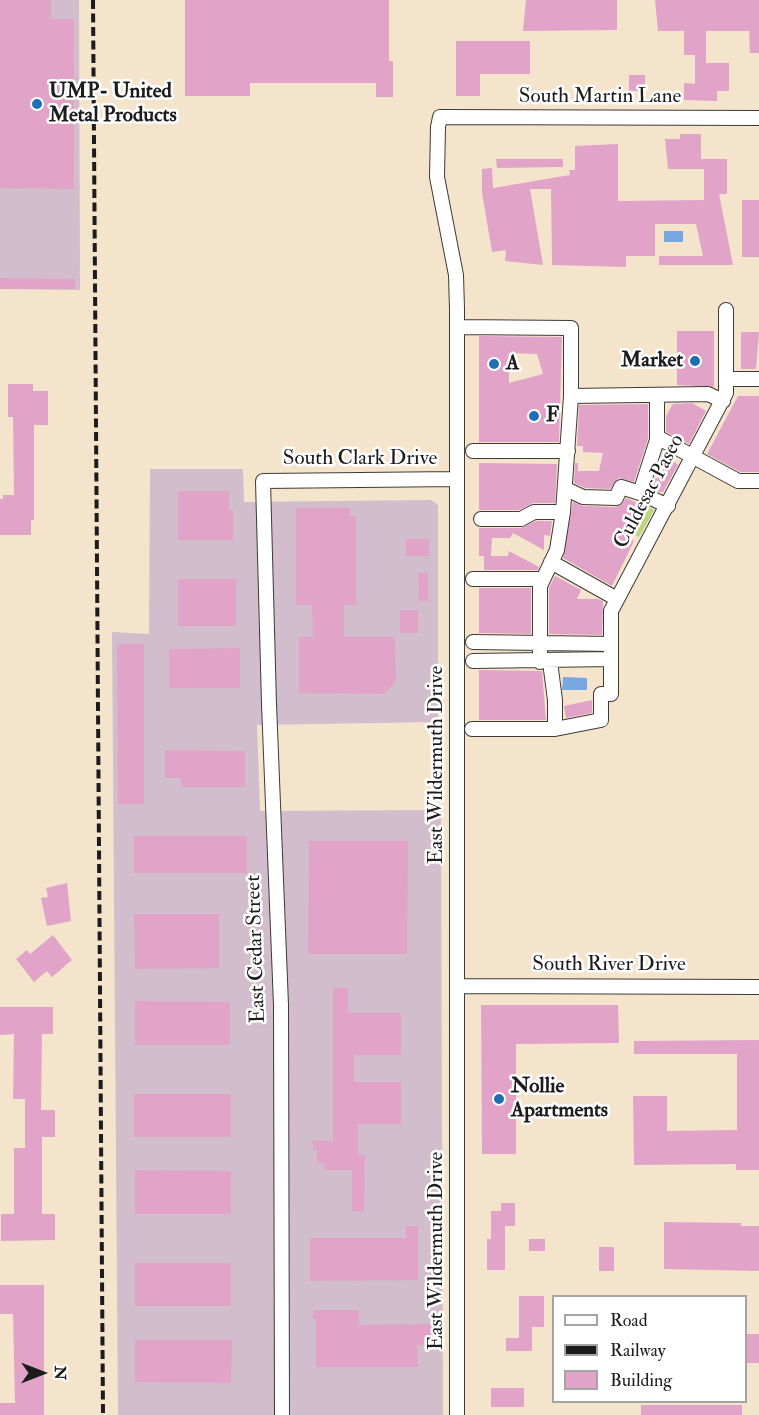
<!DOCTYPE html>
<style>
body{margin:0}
#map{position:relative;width:759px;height:1415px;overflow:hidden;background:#f5e4cc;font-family:"IM FELL Double Pica",serif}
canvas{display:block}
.legend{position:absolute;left:552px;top:1295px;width:195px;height:108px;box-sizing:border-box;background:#fff;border:2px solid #a4a4a4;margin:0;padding:8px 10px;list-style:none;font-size:18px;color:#1c1c1c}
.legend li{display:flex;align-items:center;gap:12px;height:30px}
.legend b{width:30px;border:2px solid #a4a4a4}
.north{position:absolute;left:12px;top:1343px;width:60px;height:60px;-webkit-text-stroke:4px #fff;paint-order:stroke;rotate:90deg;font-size:16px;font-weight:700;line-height:24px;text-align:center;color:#1c1c1c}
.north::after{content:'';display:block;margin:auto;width:21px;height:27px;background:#1c1c1c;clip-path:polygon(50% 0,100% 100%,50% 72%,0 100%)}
</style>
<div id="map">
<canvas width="759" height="1415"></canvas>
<ul class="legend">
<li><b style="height:8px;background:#fff"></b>Road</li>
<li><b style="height:8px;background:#1c1c1c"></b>Railway</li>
<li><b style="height:16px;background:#e2a3c9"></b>Building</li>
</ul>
<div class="north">N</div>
</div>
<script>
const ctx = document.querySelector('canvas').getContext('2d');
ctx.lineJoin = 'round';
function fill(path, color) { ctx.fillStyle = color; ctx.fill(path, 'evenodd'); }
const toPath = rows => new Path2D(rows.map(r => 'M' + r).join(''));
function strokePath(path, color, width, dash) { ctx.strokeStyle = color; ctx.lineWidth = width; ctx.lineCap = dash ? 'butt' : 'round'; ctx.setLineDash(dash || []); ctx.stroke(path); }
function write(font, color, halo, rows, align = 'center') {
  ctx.font = font + ' "IM FELL Double Pica",serif'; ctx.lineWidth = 5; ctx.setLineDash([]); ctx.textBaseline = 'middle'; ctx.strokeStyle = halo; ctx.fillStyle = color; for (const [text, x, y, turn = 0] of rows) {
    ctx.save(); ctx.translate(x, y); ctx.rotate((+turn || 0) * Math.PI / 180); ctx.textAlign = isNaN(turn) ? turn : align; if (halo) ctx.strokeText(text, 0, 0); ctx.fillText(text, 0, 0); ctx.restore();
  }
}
fill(toPath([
 [0,0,79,0,80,290,0,289],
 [150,469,243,469,244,502,431,500,438,505,438,722,257,725,260,811,441,810,443,1415,118,1415,112,632,149,634]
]), '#d1bdcb');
fill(toPath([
 [644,505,654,510,639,537,629,532]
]), '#bbd77c');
fill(toPath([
 [664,231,683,231,683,242,664,242],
 [563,677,587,678,587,690,562,690]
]), '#78a7e2');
fill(toPath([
 [0,0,51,0,51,19,74,19,74,189,0,188],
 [185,0,389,0,389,61,393,61,393,97,376,97,376,83,250,83,250,96,185,96],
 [526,0,617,0,617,30,523,31],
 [655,0,759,0,759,53,750,53,749,31,706,31,706,63,729,63,729,91,717,91,717,101,684,100,684,83,695,84,695,55,684,55,684,31,658,31],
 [456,41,530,41,530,74,480,74,480,96,456,96],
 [629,75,645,75,645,91,629,91],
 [680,134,701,134,701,159,727,159,727,194,719,194,733,265,659,265,659,256,703,256,696,224,655,224,655,256,626,256,626,267,552,265,551,189,530,189,543,265,505,261,506,250,492,252,482,193,482,169,492,168,493,188,570,175,569,170,575,170,575,146,618,144,618,201,704,200,704,169,668,169,665,139,680,139],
 [496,159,563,159,563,167,497,168],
 [742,200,759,200,759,257,742,257],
 [0,278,75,279,75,289,0,289],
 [677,331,714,331,714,387,677,385],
 [741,332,759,332,756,369,741,369],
 [479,336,562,337,559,442,479,442],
 [509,353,537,354,543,374,509,383],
 [8,384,33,384,33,391,48,391,48,425,34,425,34,520,31,520,31,535,0,535,0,499,3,499,3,495,14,495,13,417,8,417],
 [738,396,759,396,759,472,740,472,707,454],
 [692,403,706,411,689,444,666,432,666,416,673,404],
 [648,404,648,439,634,482,619,478,610,489,585,488,574,483,575,463,578,463,578,471,599,471,603,453,583,452,583,446,577,446,579,405],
 [668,456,678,465,663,492,659,492,651,488,653,480,661,476],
 [479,463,557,464,555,503,533,503,519,510,479,510],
 [178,491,229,491,229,510,233,510,233,540,178,540],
 [626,498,640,504,624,535,634,541,612,586,563,558,573,502,583,506,616,507,621,505],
 [296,508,350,508,350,516,356,516,356,605,344,605,344,637,395,637,396,681,384,694,299,693,299,637,313,637,312,605,296,605],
 [536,521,552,521,550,536,544,535,544,550,513,533,510,538,492,538,491,556,508,556,509,551,539,567,538,570,484,570,484,556,479,556,479,528,521,528],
 [406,539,429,539,429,556,406,556],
 [418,573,428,573,428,601,419,601],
 [555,576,581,590,577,599,598,599,603,601,602,635,549,634,549,588],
 [178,579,236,579,236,626,178,626],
 [479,588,531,588,531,634,479,633],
 [400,610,418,610,418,633,400,633],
 [117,644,144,644,144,804,118,804],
 [240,648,240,688,169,688,169,649],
 [479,670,542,671,546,720,479,720],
 [592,700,592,713,566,718,564,706],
 [165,750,245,751,245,787,181,787,181,778,165,778],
 [134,836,247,836,247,873,134,873],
 [309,841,408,841,407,954,308,954],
 [67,883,71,921,47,926,41,898,48,897,46,888],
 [134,914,219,914,219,968,135,969],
 [53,935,72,960,52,977,47,971,34,982,16,959,27,950,30,954],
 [333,988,348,988,348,1013,401,1013,401,1055,354,1055,354,1082,401,1082,401,1124,358,1124,358,1155,365,1155,364,1211,352,1211,352,1170,324,1170,324,1163,317,1163,317,1150,313,1150,313,1141,333,1141],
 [135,1001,230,1002,230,1045,135,1045],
 [481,1005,618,1005,619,1043,516,1044,516,1154,482,1154],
 [0,1007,53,1007,53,1034,42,1034,41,1110,55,1110,55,1137,42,1137,42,1214,55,1214,55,1240,1,1241,1,1214,14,1214,14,1148,25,1148,25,1099,13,1099,14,1034,0,1035],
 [759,1040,759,1170,736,1170,736,1164,634,1165,633,1096,667,1096,667,1131,737,1130,737,1054,634,1054,634,1041],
 [134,1094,231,1094,231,1137,134,1137],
 [135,1170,231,1171,231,1214,135,1214],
 [501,1203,515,1203,515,1226,505,1226,505,1270,487,1270,487,1239,491,1239,491,1211,501,1211],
 [664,1222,741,1223,741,1226,759,1226,759,1271,664,1269],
 [406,1226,418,1226,418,1280,310,1281,310,1238,406,1238],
 [529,1239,545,1239,545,1251,529,1251],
 [599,1247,614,1247,614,1271,599,1271],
 [135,1263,231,1263,231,1306,135,1306],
 [0,1285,44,1285,44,1415,0,1415,0,1403,15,1403,13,1314,0,1314],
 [519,1296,544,1296,544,1327,532,1327,532,1351,506,1351,506,1338,519,1338],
 [313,1310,359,1310,359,1325,434,1324,434,1336,426,1336,426,1345,417,1345,418,1367,316,1367,316,1319,313,1319],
 [746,1334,759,1334,759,1363,746,1363],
 [135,1340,232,1340,231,1383,135,1382],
 [491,1388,524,1388,524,1407,491,1407],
 [641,1405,742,1405,742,1415,641,1415]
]), '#e2a3c9');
const street = toPath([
 [457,327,571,328,571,396,708,394,723,401],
 [726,379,759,379],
 [657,395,657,440,640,493,668,506],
 [657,437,738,481,759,481],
 [473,451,568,451],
 [566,489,583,497,616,498,621,487,640,493],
 [481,519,521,519,534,512,563,512],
 [551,562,617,599],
 [473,579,543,579],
 [473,642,611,644],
 [473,661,611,659],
 [540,662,540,586,557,550,563,512,571,396],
 [550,662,555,700,555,729],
 [472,729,555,729,601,720,601,694,611,694,611,611,726,393,726,310],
 [458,986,759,987],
 [282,1415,281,1005,269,704,263,481,457,479],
 [457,1415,457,309,456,275,437,177,438,127,440,117,759,118]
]);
strokePath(street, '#3d3a36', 16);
strokePath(street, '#fff', 14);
strokePath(toPath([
 [93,0,103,1415]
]), '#1c1c1c', 4, [9, 4.5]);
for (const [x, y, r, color] of [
 [37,104,6,"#1f6fb2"],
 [695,361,6,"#1f6fb2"],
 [494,364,6,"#1f6fb2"],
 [534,416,6,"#1f6fb2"],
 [499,1099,6,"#1f6fb2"]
]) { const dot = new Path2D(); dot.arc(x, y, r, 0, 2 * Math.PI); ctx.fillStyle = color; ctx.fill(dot); strokePath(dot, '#fff', 2); }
write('bold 21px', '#1c1c1c', '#fff', [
 ["UMP- United",49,92],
 ["Metal Products",49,116],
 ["Market",683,361,"right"],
 ["A",506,364],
 ["F",546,416],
 ["Nollie",511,1087],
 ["Apartments",511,1111]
], 'left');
write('21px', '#1c1c1c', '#fff', [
 ["South Martin Lane",600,97],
 ["South Clark Drive",360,459],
 ["Culdesac Paseo",650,492,-62],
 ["East Wildermuth Drive",437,765,-90],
 ["East Cedar Street",257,949,-92],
 ["South River Drive",609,965],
 ["East Wildermuth Drive",437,1251,-90]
]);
</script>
